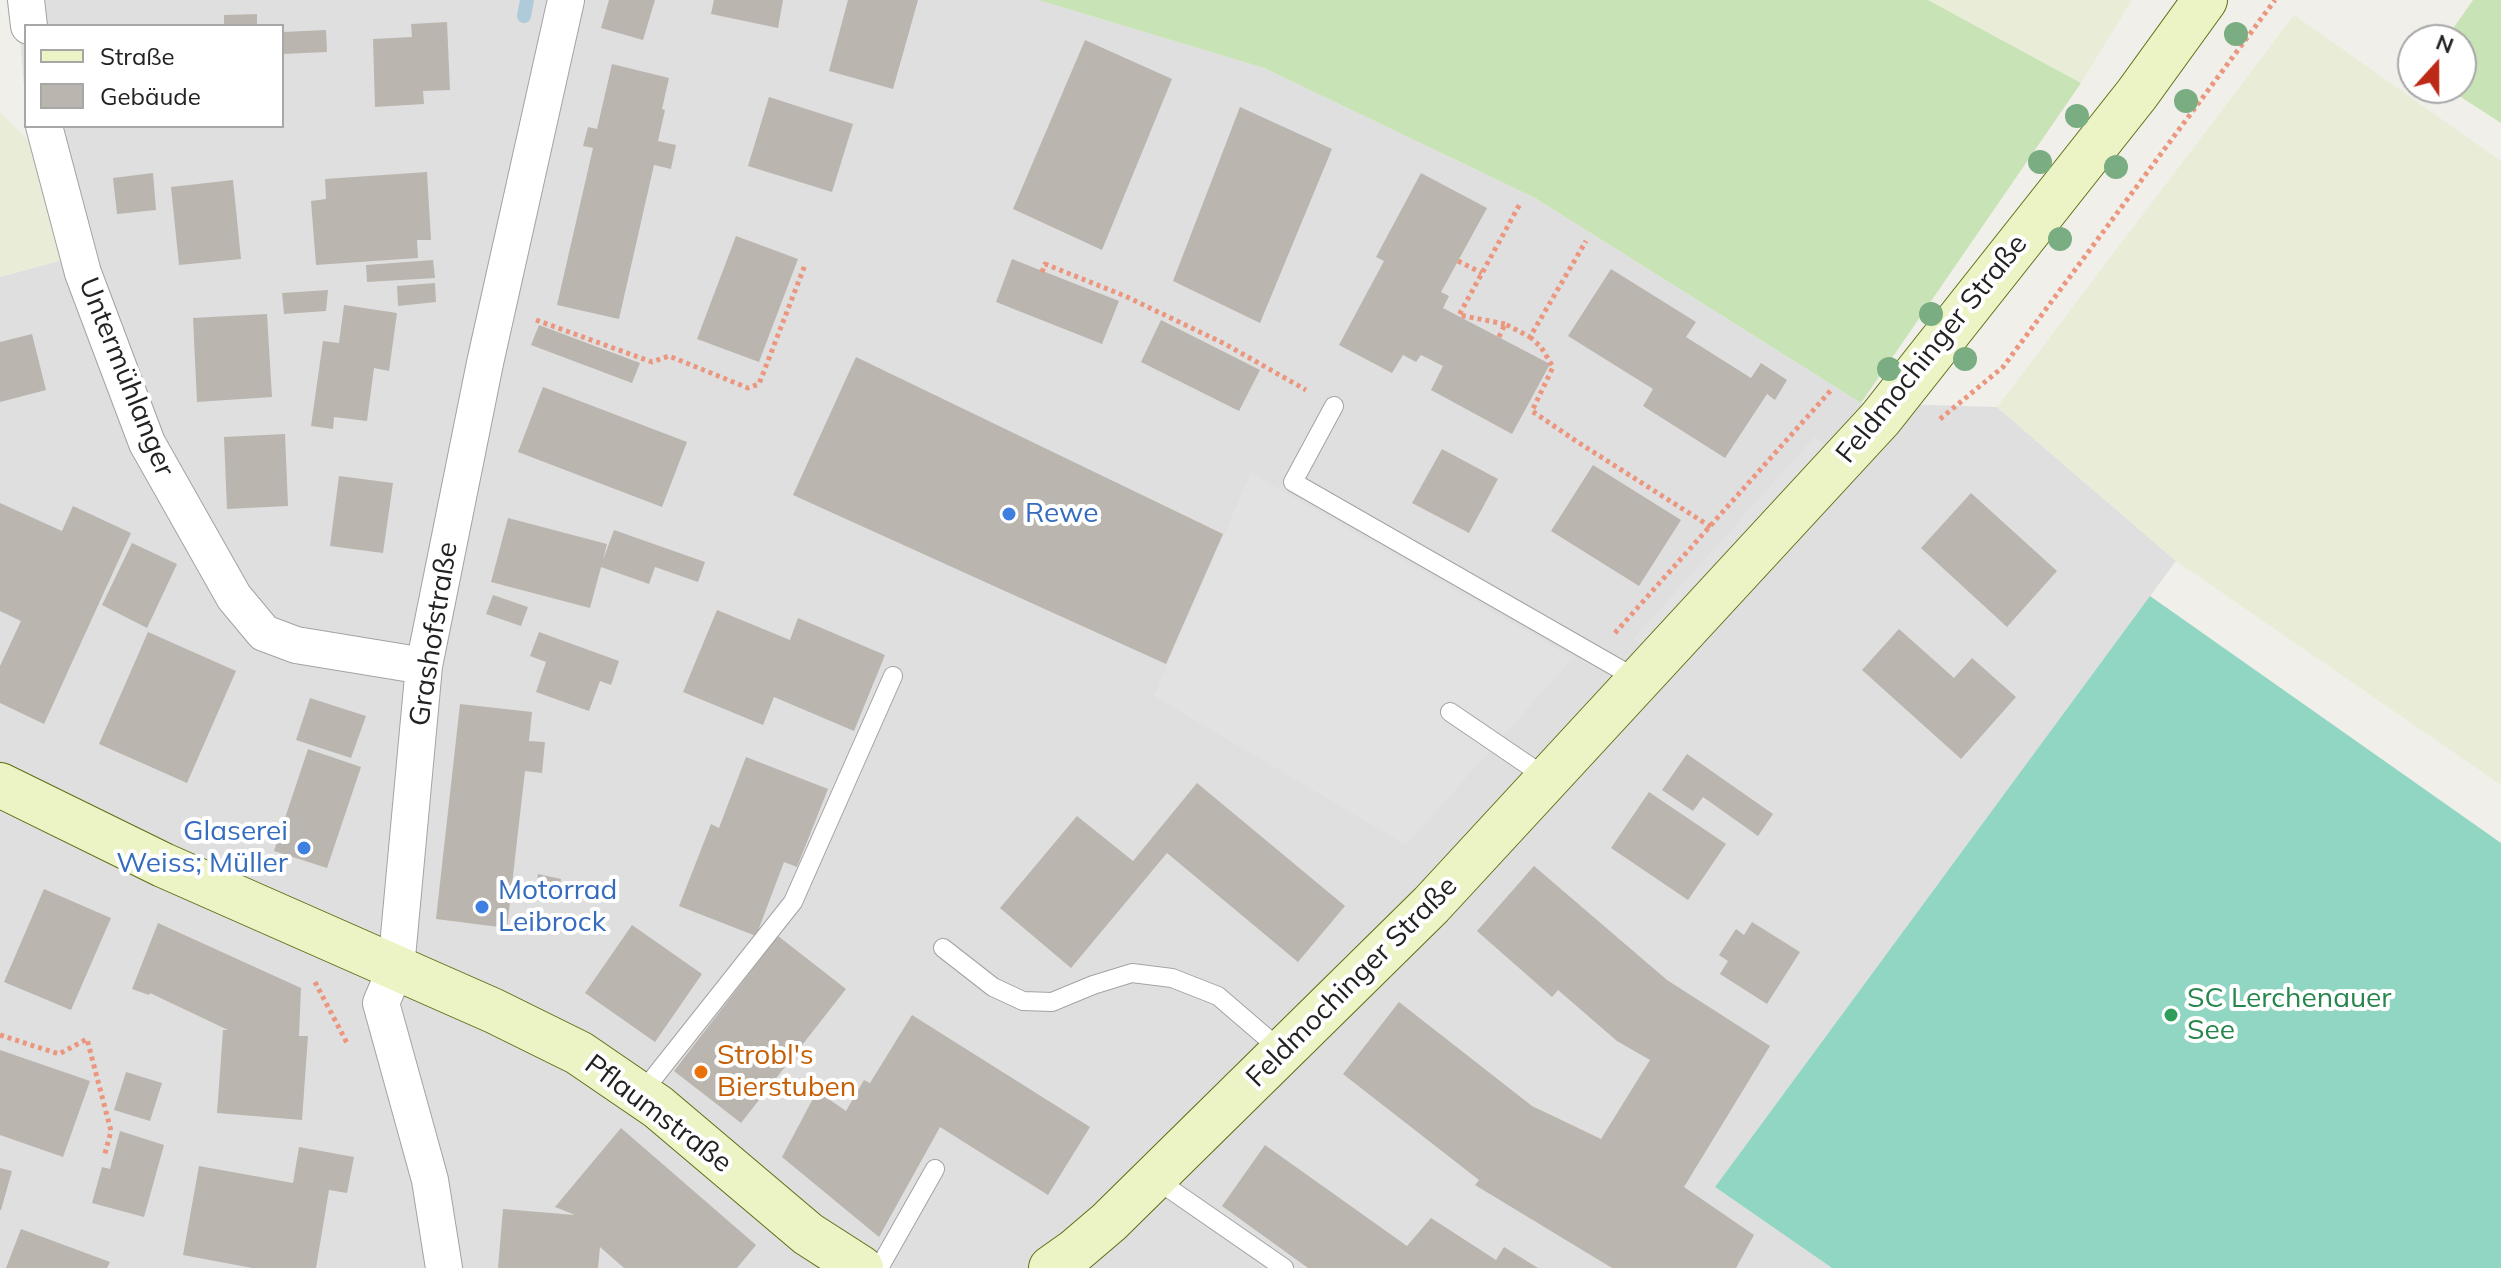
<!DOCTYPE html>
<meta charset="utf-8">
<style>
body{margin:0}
#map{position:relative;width:2501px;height:1268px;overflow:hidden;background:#f1efea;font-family:Mulish,sans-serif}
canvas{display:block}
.legend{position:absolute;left:24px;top:24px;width:260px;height:104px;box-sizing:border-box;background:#fff;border:2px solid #a7a7a7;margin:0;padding:10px 14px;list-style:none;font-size:24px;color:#222}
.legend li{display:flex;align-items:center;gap:16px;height:40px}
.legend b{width:40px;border:2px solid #a7a7a7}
.north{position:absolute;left:2397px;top:24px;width:80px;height:80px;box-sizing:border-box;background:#fff;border:2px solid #a7a7a7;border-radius:50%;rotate:21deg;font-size:22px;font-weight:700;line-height:32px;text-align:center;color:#222}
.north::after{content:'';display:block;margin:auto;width:28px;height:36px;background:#bd2917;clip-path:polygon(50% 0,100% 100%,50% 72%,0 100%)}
</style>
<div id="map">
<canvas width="2501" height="1268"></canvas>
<ul class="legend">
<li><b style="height:10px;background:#ecf4c5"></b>Straße</li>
<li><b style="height:22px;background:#bab5af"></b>Gebäude</li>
</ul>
<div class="north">N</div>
</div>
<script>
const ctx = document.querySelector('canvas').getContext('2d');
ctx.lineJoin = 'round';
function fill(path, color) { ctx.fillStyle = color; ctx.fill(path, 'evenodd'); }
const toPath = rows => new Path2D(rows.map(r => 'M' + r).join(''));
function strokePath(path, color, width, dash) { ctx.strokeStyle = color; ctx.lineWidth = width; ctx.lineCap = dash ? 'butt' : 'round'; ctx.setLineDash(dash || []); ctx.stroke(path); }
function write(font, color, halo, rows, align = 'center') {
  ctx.font = font + ' Mulish,sans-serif'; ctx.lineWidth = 8; ctx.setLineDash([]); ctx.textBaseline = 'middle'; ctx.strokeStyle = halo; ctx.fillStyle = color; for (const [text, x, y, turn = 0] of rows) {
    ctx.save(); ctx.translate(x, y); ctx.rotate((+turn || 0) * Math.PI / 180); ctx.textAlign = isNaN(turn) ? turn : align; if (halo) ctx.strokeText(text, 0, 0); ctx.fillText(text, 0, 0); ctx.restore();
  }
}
fill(toPath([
 [17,0,1038,0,1264,68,1535,198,1861,403,1997,407,2176,561,1715,1187,1832,1268,0,1268,0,277,73,257,28,140,27,126,282,126,282,26,26,26,26,111]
]), '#e0dfdf');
fill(toPath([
 [1928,0,2132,0,2081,83],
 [2294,15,2501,161,2501,785,2176,561,1997,407],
 [0,112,28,140,73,257,0,277]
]), '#e9edd8');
fill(toPath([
 [1038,0,1928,0,2081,83,1861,403,1535,198,1264,68],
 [2473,0,2501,0,2501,123,2447,88,2461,88,2461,40,2445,40]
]), '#c8e4b6');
fill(toPath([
 [2150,596,2501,843,2501,1268,1832,1268,1715,1187]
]), '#91d6c3');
fill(toPath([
 [1815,436,1826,446,1644,648,1633,639],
 [1251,473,1573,658,1406,845,1154,696]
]), '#e2e2e2');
strokePath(toPath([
 [524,16,527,0]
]), '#afcbd9', 14);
fill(toPath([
 [609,0,655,0,643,40,601,28],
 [714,0,783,0,778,28,711,14],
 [848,0,918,0,893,89,829,71],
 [257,14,257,26,224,26,224,15],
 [447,22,450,90,423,91,424,104,375,107,373,39,412,37,411,24],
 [326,30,327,52,282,54,282,32],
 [1085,40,1172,79,1102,250,1013,209],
 [612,64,669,78,662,109,665,110,658,141,676,145,671,169,654,165,619,319,557,305,593,148,583,146,588,127,597,129],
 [769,97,853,124,832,192,748,166],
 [1240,107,1332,149,1260,323,1173,281],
 [427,172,431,240,417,240,418,258,316,265,311,201,326,199,325,179],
 [153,173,156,210,117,214,113,178],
 [1421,173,1487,208,1441,292,1449,296,1443,308,1550,364,1512,434,1431,390,1443,366,1421,355,1416,362,1403,355,1392,373,1339,345,1384,261,1376,257],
 [233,180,241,259,179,265,171,187],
 [736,236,798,259,759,362,697,339],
 [1012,259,1119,301,1102,344,996,302],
 [433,260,435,278,367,282,366,265],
 [1611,269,1696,322,1686,337,1751,378,1761,363,1787,380,1775,400,1767,394,1725,458,1643,406,1653,389,1568,336],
 [435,283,436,302,398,306,397,286],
 [328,290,326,311,284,314,282,293],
 [344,305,397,313,389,371,374,368,367,421,334,417,333,429,311,426,323,341,339,343],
 [267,314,272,397,197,402,193,318],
 [1161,320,1260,370,1239,411,1141,362],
 [539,325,640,363,632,383,531,345],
 [32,334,46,390,0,402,0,342],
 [856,357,1223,534,1166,664,793,495],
 [543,387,687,442,662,507,518,452],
 [285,434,288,506,227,509,224,437],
 [1442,449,1498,479,1469,533,1412,503],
 [1593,465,1681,520,1639,586,1551,531],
 [339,476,393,483,383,553,330,546],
 [1971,493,2057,571,2007,627,1921,548],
 [0,503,62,531,73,506,131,533,44,724,0,703,0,666,21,621,0,611],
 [508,518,607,544,603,560,614,530,705,562,698,582,655,567,649,584,601,567,590,608,491,582],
 [132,543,177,564,147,628,102,605],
 [493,595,528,607,521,626,486,614],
 [717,610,790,640,798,618,885,655,854,731,774,697,763,725,683,692],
 [1899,629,1954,678,1972,658,2016,697,1961,759,1862,670],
 [148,632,236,671,187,783,99,744],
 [539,632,619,661,611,685,600,681,589,711,536,692,546,662,530,656],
 [310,698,366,716,351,758,296,740],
 [460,704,532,712,529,741,545,742,542,773,525,771,507,928,436,919],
 [308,749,361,767,327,868,274,851],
 [1687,754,1773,814,1758,836,1703,797,1693,811,1662,790],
 [746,757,828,789,797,867,784,862,756,936,679,906,711,824,719,828],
 [1197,783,1345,906,1298,962,1167,853,1071,968,1000,908,1077,816,1133,861],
 [1649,792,1726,844,1688,900,1611,848],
 [1534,866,1667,980,1770,1046,1684,1187,1754,1235,1736,1268,1612,1268,1475,1185,1479,1180,1343,1074,1399,1002,1532,1106,1601,1139,1650,1060,1617,1041,1558,990,1552,997,1477,931],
 [538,874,561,879,558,898,535,894],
 [44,889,111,918,71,1010,4,982],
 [1752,922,1800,952,1767,1004,1720,974,1728,961,1719,955,1736,929,1744,935],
 [158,923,301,988,299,1036,308,1036,302,1120,217,1113,223,1030,228,1030,150,993,149,995,132,989],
 [632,925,702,974,655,1042,585,993],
 [778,936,846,989,741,1123,674,1071],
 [912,1015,1090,1127,1048,1195,940,1127,879,1237,782,1157,817,1091,846,1111,864,1080,870,1083],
 [0,1050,90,1081,63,1157,0,1135],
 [126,1072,162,1083,150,1121,114,1110],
 [621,1128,756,1245,737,1268,624,1268,600,1247,598,1268,498,1268,503,1209,575,1215,555,1207],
 [120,1131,164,1145,144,1217,92,1203,102,1167,110,1169],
 [1265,1145,1407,1246,1431,1218,1496,1260,1504,1247,1538,1268,1308,1268,1222,1206],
 [299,1147,354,1157,347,1193,329,1190,316,1268,252,1268,183,1255,199,1166,293,1183],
 [0,1168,12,1171,1,1210,0,1210],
 [21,1229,110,1262,107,1268,6,1268]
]), '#bab5af');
const lane = toPath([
 [1334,406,1293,482,1637,679],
 [1450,712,1547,778],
 [943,948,993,987,1023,1001,1052,1002,1093,985,1132,973,1172,978,1218,996,1282,1051],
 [640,1095,793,902,893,676],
 [1154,1178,1284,1268],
 [879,1268,935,1169]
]);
const street = toPath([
 [26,0,29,26],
 [44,126,83,273,147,443,234,597,264,633,296,645,424,666],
 [444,1268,430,1180,381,1003,396,968,424,666,485,363,566,0]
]);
const secondary = toPath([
 [0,785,163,865,494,1011,579,1053,658,1107,808,1234,861,1268],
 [1051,1268,1075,1251,1109,1222,1431,905,1880,419,2137,94,2205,0]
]);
strokePath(lane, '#a3a3a3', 20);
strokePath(street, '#a3a3a3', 38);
strokePath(secondary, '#5b7012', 46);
strokePath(toPath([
 [1458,261,1482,273],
 [1042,272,1045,264,1125,296,1225,344,1306,390],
 [536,320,652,362,669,356,748,388,759,384,805,265],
 [1505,324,1459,315,1521,202],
 [1499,337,1505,324,1530,337,1586,241],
 [1530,337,1541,347,1553,367,1532,411,1576,441,1711,527],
 [1940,419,2003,367,2275,0],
 [1615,633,1832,389],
 [315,982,347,1043],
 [0,1035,59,1054,87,1039,111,1131,104,1157]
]), '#eb9780', 5, [4, 4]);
strokePath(lane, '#fff', 18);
strokePath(street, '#fff', 36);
strokePath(secondary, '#ecf4c5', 44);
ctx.fillStyle = '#7aad81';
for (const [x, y] of [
 [2236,34],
 [2186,101],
 [2077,116],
 [2040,162],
 [2116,167],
 [2060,239],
 [1931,314],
 [1965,359],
 [1889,369]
]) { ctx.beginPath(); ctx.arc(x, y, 12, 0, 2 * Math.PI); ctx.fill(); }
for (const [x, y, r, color] of [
 [1009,514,8,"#3f7fe0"],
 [304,848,8,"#3f7fe0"],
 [482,907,8,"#3f7fe0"],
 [2171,1015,8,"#2e9e5b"],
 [701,1072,8,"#e8710a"]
]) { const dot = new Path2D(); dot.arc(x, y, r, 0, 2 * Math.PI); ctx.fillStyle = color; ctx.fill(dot); strokePath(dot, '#fff', 3); }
write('28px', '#222', '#fff', [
 ["Feldmochinger Straße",1932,349,-51],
 ["Untermühlanger",126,377,68],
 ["Grashofstraße",434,634,-81],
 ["Feldmochinger Straße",1352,982,-45],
 ["Pflaumstraße",658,1114,37]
]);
write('28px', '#366cbe', '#fff', [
 ["Rewe",1025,514],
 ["Glaserei",288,832,"right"],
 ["Weiss; Müller",288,864,"right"],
 ["Motorrad",498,891],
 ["Leibrock",498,923]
], 'left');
write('28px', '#27864d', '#fff', [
 ["SC Lerchenauer",2187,999],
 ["See",2187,1031]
], 'left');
write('28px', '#c56008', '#fff', [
 ["Strobl's",717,1056],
 ["Bierstuben",717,1088]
], 'left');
</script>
